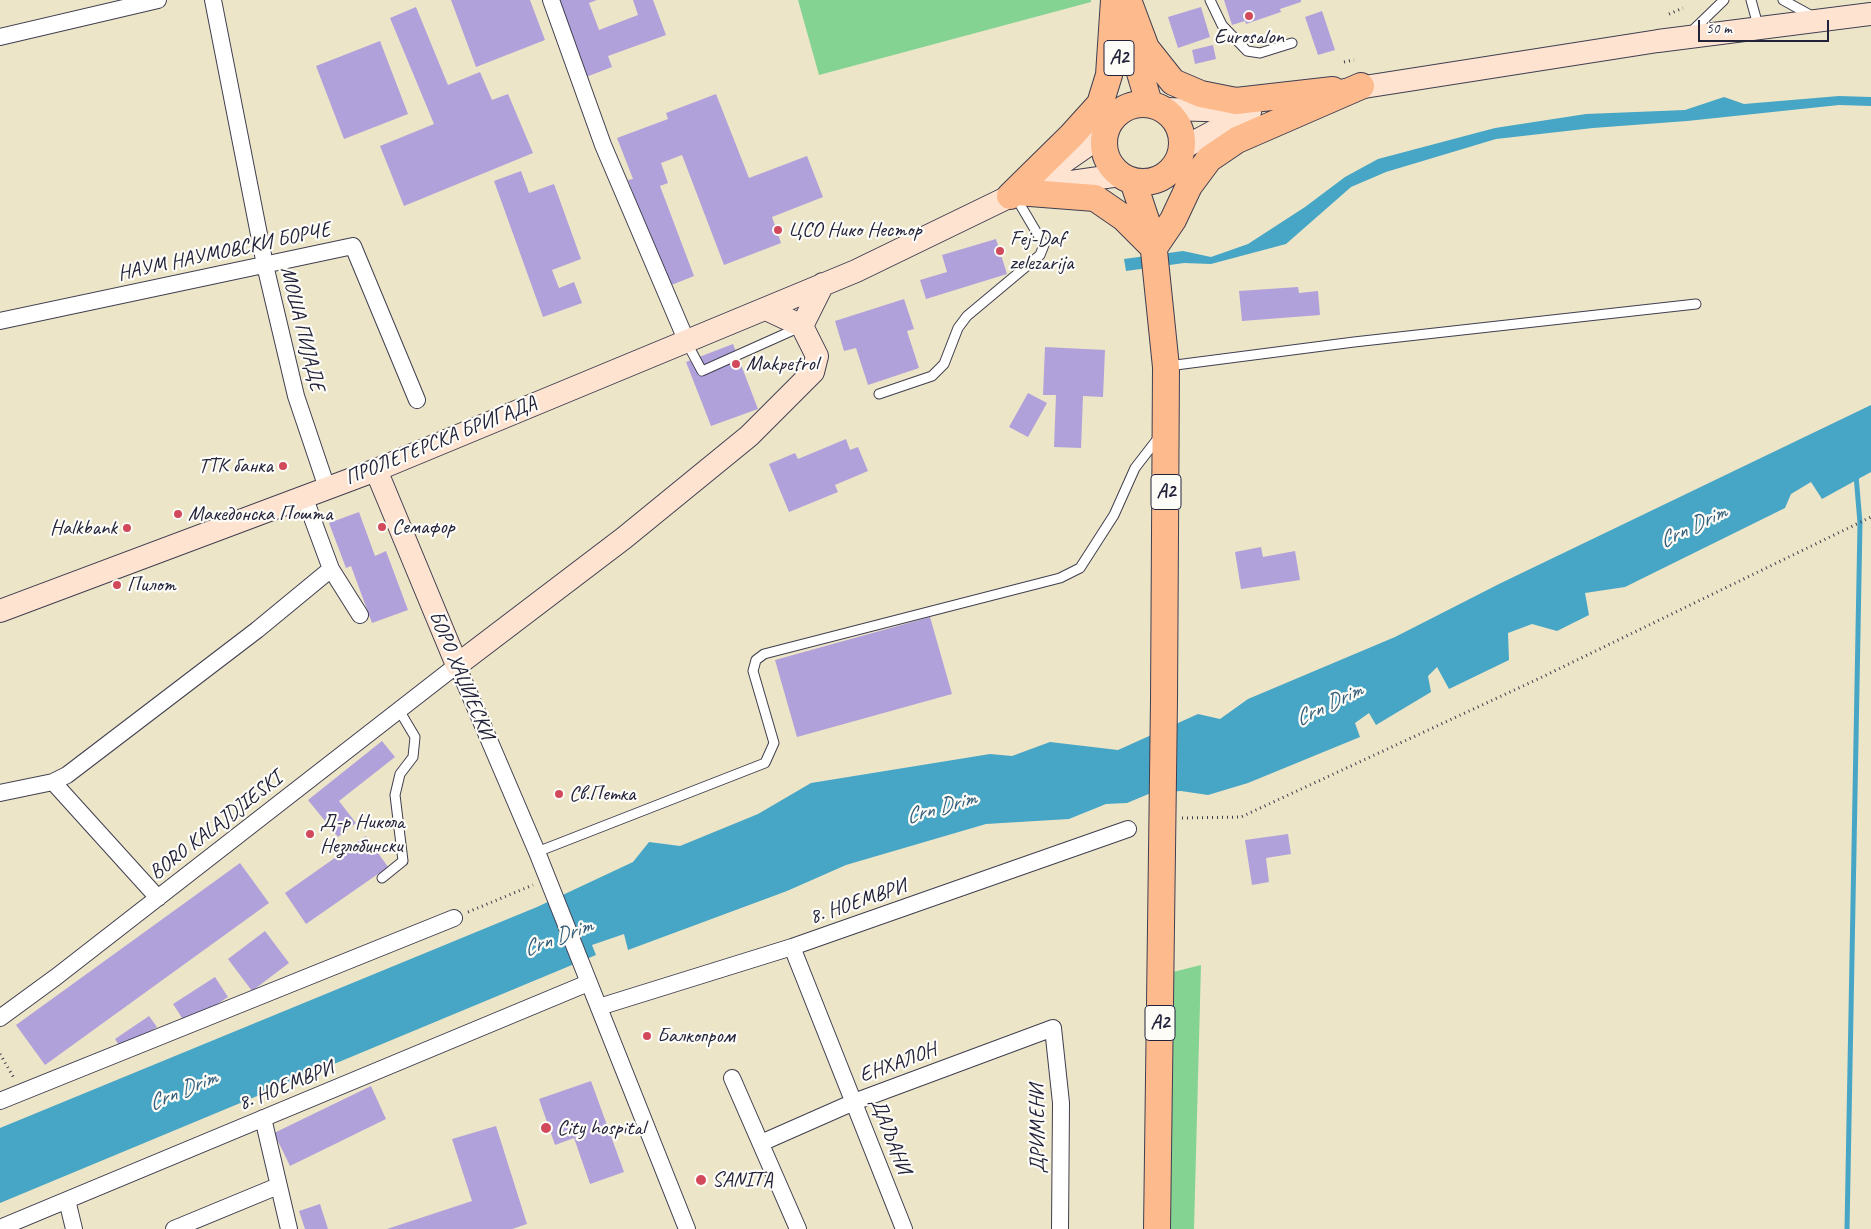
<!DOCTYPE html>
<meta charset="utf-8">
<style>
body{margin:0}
#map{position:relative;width:1871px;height:1229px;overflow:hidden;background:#ede5c8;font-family:Caveat,sans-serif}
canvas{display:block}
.scale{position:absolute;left:1698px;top:20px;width:131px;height:22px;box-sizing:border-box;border:2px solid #22223b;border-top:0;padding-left:6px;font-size:15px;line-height:18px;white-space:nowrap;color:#22223b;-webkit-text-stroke:4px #fdfcf7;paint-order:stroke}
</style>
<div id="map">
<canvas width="1871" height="1229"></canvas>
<div class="scale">50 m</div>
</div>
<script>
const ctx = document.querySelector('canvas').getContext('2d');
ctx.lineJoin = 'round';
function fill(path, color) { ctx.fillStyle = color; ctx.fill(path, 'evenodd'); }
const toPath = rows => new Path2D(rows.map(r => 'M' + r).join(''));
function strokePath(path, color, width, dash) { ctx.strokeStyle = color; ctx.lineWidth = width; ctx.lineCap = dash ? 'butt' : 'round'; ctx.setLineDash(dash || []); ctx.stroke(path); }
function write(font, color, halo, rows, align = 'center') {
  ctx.font = font + ' Caveat,sans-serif'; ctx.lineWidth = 4.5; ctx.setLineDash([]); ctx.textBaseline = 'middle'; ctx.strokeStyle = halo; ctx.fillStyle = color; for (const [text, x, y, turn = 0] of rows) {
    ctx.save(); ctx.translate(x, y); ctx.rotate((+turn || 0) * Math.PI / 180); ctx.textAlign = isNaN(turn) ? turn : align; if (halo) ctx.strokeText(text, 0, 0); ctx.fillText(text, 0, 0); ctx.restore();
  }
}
fill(toPath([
 [798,0,1091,0,1091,2,819,75],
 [1201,965,1194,1229,1157,1229,1161,975]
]), '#84d393');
fill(toPath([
 [1839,96,1871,97,1871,106,1839,105,1687,121,1593,128,1496,139,1386,172,1351,187,1286,244,1211,264,1184,263,1126,271,1124,259,1183,251,1211,257,1248,244,1305,207,1345,177,1378,159,1495,128,1586,114,1685,110,1724,97,1744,104],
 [1871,405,1871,472,1822,499,1811,482,1791,494,1785,508,1625,587,1585,593,1589,615,1557,631,1532,624,1508,633,1509,660,1449,689,1437,667,1428,676,1431,692,1376,725,1369,713,1355,723,1360,737,1248,783,1208,795,1181,791,1151,793,1127,803,1106,804,1069,819,986,824,846,865,787,891,628,950,624,934,592,945,596,955,0,1203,0,1128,537,907,633,862,649,842,680,846,758,814,811,783,990,754,1012,756,1050,742,1118,750,1198,714,1220,719,1248,699,1395,637,1501,583]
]), '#47a6c6');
strokePath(toPath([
 [1847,1229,1860,523,1856,475]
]), '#47a6c6', 5);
fill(toPath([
 [451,0,530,0,545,40,476,67],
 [558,0,597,0,589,3,599,30,638,15,633,0,653,0,666,35,608,56,612,67,586,77],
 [1224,0,1301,0,1301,2,1280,9,1281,12,1246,24,1245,21,1232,25],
 [416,7,448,85,480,72,492,100,508,94,533,153,404,206,380,146,434,124,390,18],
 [1201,7,1210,37,1178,48,1168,17],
 [1322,11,1335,50,1318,55,1305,17],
 [380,41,408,114,344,139,316,66],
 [1213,45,1216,59,1195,64,1192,50],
 [716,94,749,178,807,156,823,197,772,217,781,243,724,265,682,155,661,163,668,183,660,186,694,276,669,286,628,180,633,179,617,138,668,119,666,113],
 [521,171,529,193,554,184,581,259,552,270,559,288,574,282,582,303,543,317,494,181],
 [996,239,1007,274,926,299,920,280,947,272,942,255],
 [1298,287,1299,293,1318,291,1320,315,1242,321,1239,291],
 [904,299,914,329,907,331,919,368,868,385,856,348,844,351,835,321],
 [733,344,758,409,711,426,686,362],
 [1045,347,1105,350,1103,397,1083,396,1081,448,1054,447,1056,395,1043,395],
 [1028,393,1047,403,1028,437,1009,427],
 [846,439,850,450,858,447,868,471,835,485,838,492,789,512,769,464,795,453,798,459],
 [359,512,375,556,386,551,408,610,372,623,351,566,346,568,329,523],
 [1261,547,1263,557,1295,551,1300,580,1241,589,1235,552],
 [930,617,952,694,797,737,775,660],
 [382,741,395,757,339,801,356,823,338,837,308,800],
 [1288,834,1291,854,1266,858,1269,882,1252,885,1245,840],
 [366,836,388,867,306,924,285,893],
 [240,863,269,903,45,1065,16,1025],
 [265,931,289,963,252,991,228,959],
 [215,977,228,997,186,1024,173,1004],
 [149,1016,157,1027,122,1050,115,1039],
 [591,1081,624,1172,590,1184,574,1138,555,1145,539,1099],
 [371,1086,386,1119,290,1166,274,1133],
 [496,1126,527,1224,512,1229,387,1229,472,1201,452,1139],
 [320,1204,328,1229,305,1229,299,1211]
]), '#b1a1db');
const lane = toPath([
 [1210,0,1222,25,1247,51,1260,53,1292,43],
 [1751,0,1759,29],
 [1783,0,1812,16],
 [1692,31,1724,0],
 [687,343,702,371,798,328],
 [1168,366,1354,342,1696,304],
 [879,394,932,376,944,364,958,328,967,316,1040,255,1044,245,1015,196],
 [537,852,765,763,774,743,753,671,756,660,764,654,1060,578,1080,568,1114,515,1135,468,1159,437],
 [382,878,403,861,395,795,400,774,413,757,415,737,399,710]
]);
const street = toPath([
 [213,0,265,265,296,396,327,488],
 [551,0,603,145,687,342],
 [0,37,158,0],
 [0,321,353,246,417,400],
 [304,496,331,569,360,615],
 [53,782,158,898],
 [0,793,53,782,67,775,257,630,331,569],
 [792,947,904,1229],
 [599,1007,792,947,1128,829],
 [0,1018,56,977,457,665,537,852,687,1229],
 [732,1078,798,1229],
 [0,1101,454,918],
 [263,1118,289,1229],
 [761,1143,854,1102,1053,1028,1061,1103,1060,1229],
 [67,1200,74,1229],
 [0,1228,588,983],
 [174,1229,278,1186]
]);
const secondary = toPath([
 [1345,90,1658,41,1871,14],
 [1164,109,1245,111],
 [1183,148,1250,112],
 [1036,187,1120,175],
 [802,326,823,284],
 [376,470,457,665,624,538,749,436,813,372,817,356,802,326,766,309],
 [0,611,376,470,856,271,1025,189,1104,134]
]);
const primary = toPath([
 [1128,0,1146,48,1173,82,1201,94,1236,101,1333,90],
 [1129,36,1149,103],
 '1104 143a39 39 0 1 1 78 0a39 39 0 1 1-78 0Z',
 [1133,181,1153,241,1166,367,1164,700,1157,1229],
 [1017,192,1095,198,1124,218,1154,248,1173,220,1189,186,1209,159,1237,140,1361,86],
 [1010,196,1072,135,1100,104,1109,75,1114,0]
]);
strokePath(lane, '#403f50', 11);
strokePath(street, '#403f50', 18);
strokePath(secondary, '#403f50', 24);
strokePath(primary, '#403f50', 28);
strokePath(toPath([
 [1669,14,1683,8],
 [1344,62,1354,60],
 [1182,818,1241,817,1538,679,1871,517],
 [468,912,533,885],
 [0,1054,14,1078]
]), '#403f50', 3, [1, 4]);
strokePath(lane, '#fff', 9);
strokePath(street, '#fff', 16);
strokePath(secondary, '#fee3d1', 22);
strokePath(primary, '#fcba8d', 26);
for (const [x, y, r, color] of [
 [1249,16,5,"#d1495b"],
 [778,230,5,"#d1495b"],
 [1000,251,5,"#d1495b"],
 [736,364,5,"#d1495b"],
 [283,466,5,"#d1495b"],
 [178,514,5,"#d1495b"],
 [382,527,5,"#d1495b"],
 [127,528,5,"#d1495b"],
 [117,585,5,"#d1495b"],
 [559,794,5,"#d1495b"],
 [310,834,5,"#d1495b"],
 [647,1036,5,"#d1495b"],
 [546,1128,6,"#d1495b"],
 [701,1180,6,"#d1495b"]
]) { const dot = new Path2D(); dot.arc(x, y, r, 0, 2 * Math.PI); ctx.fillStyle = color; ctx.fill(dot); strokePath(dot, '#fdfcf7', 2); }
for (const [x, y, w] of [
 [1119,58,30],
 [1166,492,30],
 [1160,1023,30]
]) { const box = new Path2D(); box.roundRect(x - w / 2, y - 17.5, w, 35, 4); ctx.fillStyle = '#fdfcf7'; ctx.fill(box); strokePath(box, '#22223b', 1); }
write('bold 20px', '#22223b', null, [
 ["A2",1119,58],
 ["A2",1166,492],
 ["A2",1160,1023]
]);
write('21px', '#22223b', '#fdfcf7', [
 ["Eurosalon",1249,37,"center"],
 ["ЦСО Нико Нестор",788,230],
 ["Fej-Daf",1010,239],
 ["zelezarija",1010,263],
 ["Makpetrol",746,364],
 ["TTK банка",273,466,"right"],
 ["Македонска Пошта",188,514],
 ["Семафор",392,527],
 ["Halkbank",117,528,"right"],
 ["Пилот",127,585],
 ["Св.Петка",569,794],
 ["Д-р Никола",320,822],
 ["Незлобински",320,846],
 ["Балкопром",657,1036],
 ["City hospital",557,1128],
 ["SANITA",712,1180]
], 'left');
write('21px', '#22223b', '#fdfcf7', [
 ["НАУМ НАУМОВСКИ БОРЧЕ",224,252,-12],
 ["МОША ПИЈАДЕ",302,329,76],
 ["ПРОЛЕТЕРСКА БРИГАДА",441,441,-22],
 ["БОРО ХАЏИЕСКИ",461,675,67],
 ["BORO KALAJDJIESKI",216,826,-38],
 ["8. НОЕМВРИ",858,902,-19],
 ["ЕНХАЛОН",898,1063,-20],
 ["8. НОЕМВРИ",286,1086,-22],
 ["ДРИМЕНИ",1038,1129,-91],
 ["ДАЉАНИ",890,1136,69]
]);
write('italic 22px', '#335d7a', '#fdfcf7', [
 ["Crn Drim",1693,527,-26],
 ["Crn Drim",1329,705,-26],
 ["Crn Drim",941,808,-16],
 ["Crn Drim",558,938,-21],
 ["Crn Drim",183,1091,-23]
]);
</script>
